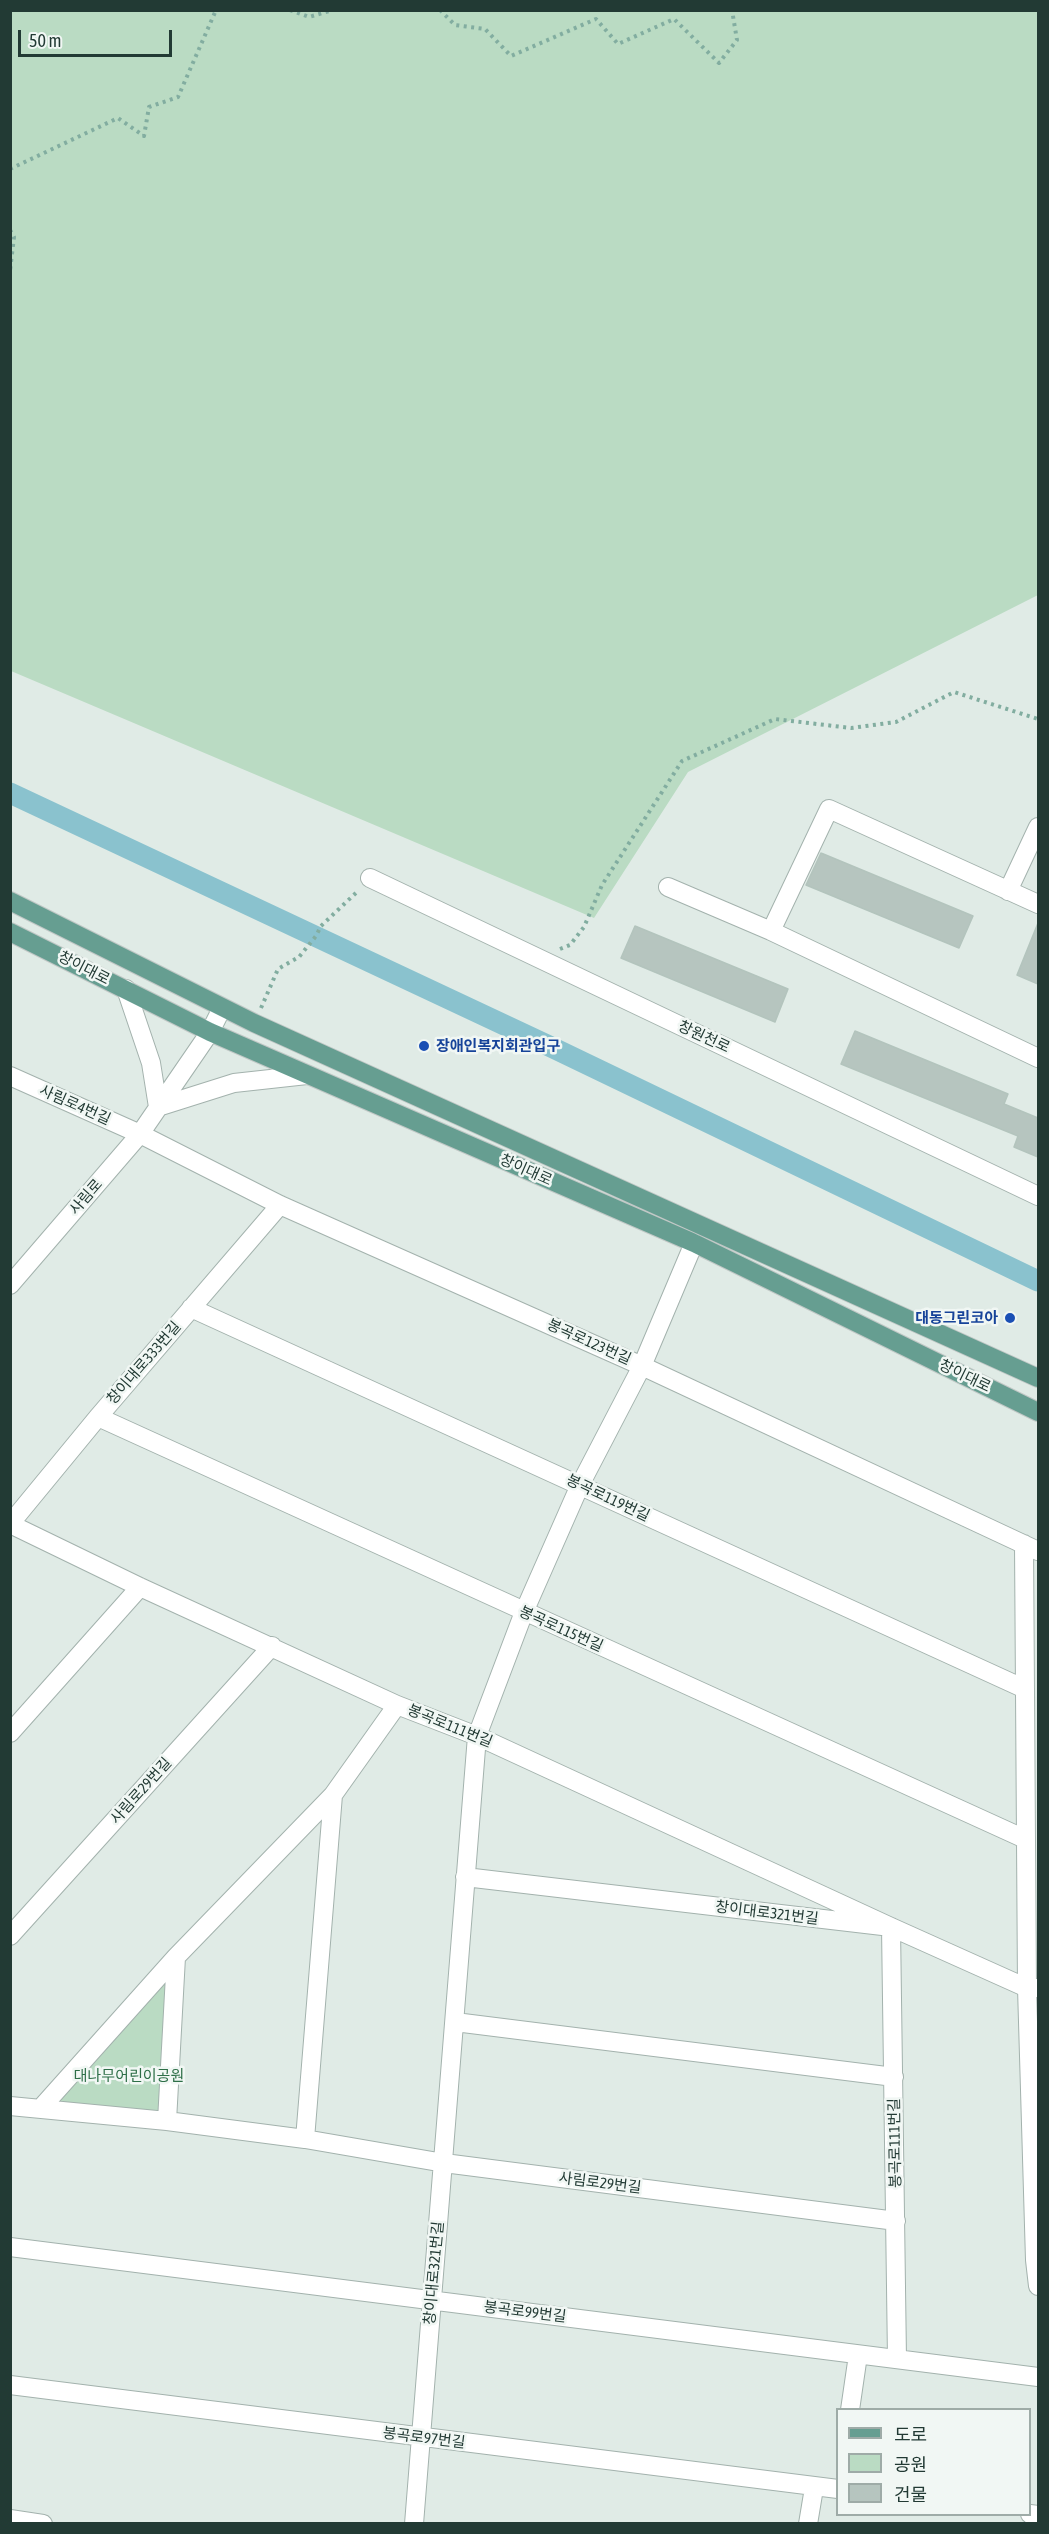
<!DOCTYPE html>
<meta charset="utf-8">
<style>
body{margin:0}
#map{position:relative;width:1049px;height:2534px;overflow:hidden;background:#e0ebe6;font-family:"Asap Condensed","Noto Sans KR",sans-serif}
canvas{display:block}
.frame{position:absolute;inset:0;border:12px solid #223a34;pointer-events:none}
.legend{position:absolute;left:836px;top:2408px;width:195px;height:108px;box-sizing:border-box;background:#f1f7f4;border:2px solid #9eaba7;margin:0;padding:8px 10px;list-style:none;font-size:18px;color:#223a34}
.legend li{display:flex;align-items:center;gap:12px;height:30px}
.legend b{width:30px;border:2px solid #9eaba7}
.scale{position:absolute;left:18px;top:30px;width:154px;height:27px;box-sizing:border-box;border:3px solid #223a34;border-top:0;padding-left:8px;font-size:18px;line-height:21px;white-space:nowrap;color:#223a34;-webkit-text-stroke:4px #f1f7f4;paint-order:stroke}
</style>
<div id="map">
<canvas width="1049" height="2534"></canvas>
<div class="frame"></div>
<ul class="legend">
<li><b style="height:8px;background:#669e91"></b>도로</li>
<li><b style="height:16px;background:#badbc3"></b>공원</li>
<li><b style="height:16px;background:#b6c5bf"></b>건물</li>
</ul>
<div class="scale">50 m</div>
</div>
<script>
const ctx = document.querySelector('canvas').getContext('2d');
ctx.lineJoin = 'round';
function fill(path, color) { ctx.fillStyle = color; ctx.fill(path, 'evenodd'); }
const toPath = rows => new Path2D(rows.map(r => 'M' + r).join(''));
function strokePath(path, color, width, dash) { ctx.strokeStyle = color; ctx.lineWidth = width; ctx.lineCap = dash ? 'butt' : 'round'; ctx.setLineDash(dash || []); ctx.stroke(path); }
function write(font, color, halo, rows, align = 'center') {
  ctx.font = font + ' "Asap Condensed","Noto Sans KR",sans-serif'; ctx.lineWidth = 5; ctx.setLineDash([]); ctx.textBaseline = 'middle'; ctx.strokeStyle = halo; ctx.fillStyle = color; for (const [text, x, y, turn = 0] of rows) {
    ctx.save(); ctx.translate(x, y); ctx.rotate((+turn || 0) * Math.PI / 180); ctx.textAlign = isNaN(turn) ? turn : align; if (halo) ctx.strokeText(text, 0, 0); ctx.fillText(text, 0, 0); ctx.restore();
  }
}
fill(toPath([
 [10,11,1038,11,1038,595,688,772,594,918,11,671],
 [169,1974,164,2116,56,2104]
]), '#badbc3');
strokePath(toPath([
 [10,793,547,1045,1038,1281]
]), '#8ac2ce', 21);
const building = toPath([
 [821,853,973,916,959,948,806,885,821,853],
 [1038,923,1038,984,1017,975,1038,923],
 [635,926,788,989,775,1022,621,958,635,926],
 [855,1031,1008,1094,1004,1104,1038,1118,1038,1157,1014,1147,1018,1136,841,1064,855,1031]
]);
fill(building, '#b6c5bf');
strokePath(building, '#b3c4bd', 1.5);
const minor = toPath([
 [370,878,1038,1196],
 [668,887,771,931,1038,1058],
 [1008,891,1038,827],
 [771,931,829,809,1038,904],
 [10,1076,140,1134,280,1205,642,1366,1038,1551],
 [191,1308,1025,1689],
 [98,1417,1025,1839],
 [10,1524,140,1587,397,1705,477,1736,891,1927,1027,1988,1038,1988],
 [10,1524,98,1417,280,1205],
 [1024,1544,1027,1988,1035,2260,1038,2286],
 [10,1733,140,1587],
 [465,1877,891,1927,897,2359],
 [10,1936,272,1646],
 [455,2022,894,2077],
 [10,2106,167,2121,305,2139,444,2163,896,2221],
 [41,2108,176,1957,333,1795,397,1705],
 [167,2121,176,1957],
 [305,2139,333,1795],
 [10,2247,1038,2377],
 [10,2385,838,2489],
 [850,2410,858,2355],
 [1030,2514,1038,2515],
 [10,2519,43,2524],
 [414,2524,477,1736,524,1612,580,1485,642,1366,694,1243],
 [808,2524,814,2488]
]);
const tertiary = toPath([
 [126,989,151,1063,158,1107],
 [158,1107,234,1083,307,1075],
 [10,1285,140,1134,210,1032]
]);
const secondary = toPath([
 [210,1032,222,1008]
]);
const primary = toPath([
 [10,901,254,1023,1038,1378],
 [10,932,210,1032,694,1243,1038,1412]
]);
strokePath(minor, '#a3b2ad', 20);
strokePath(tertiary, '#a3b2ad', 20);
strokePath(secondary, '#a0b6ae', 20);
strokePath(primary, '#c1c8c6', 20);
strokePath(toPath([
 [290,10,309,17,333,10],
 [440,10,455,25,485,29,511,56,596,19,618,44,674,19,719,63,737,40,732,10],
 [10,169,118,118,144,136,149,107,178,97,216,10],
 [10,230,14,237,10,271],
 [560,949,570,945,584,927,602,885,682,761,775,719,851,728,896,722,954,692,1038,719],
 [261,1008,278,969,299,957,316,936,321,926,359,890]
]), '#82ada0', 4, [3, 4.5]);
strokePath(minor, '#fff', 18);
strokePath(tertiary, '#fff', 18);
strokePath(secondary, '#fff', 18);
strokePath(primary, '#669e91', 18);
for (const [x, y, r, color] of [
 [424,1046,6,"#1a4fb4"],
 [1010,1318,6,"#1a4fb4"]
]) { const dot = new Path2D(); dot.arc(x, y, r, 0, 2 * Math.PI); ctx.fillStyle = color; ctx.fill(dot); strokePath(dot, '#f1f7f4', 2); }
write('15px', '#223a34', '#f1f7f4', [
 ["창이대로",84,968,27],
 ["창원천로",704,1037,25],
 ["사림로4번길",75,1105,24],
 ["창이대로",526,1170,24],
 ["사림로",86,1197,-49],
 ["봉곡로123번길",589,1342,24],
 ["창이대로333번길",144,1363,-49],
 ["창이대로",965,1376,26],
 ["봉곡로119번길",608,1498,25],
 ["봉곡로115번길",561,1629,24],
 ["봉곡로111번길",450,1726,22],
 ["사림로29번길",141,1791,-48],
 ["창이대로321번길",767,1913,7],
 ["봉곡로111번길",895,2143,-91],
 ["사림로29번길",600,2183,7],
 ["창이대로321번길",434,2273,-85],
 ["봉곡로99번길",525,2312,7],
 ["봉곡로97번길",424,2438,7]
]);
write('bold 15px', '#164399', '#f1f7f4', [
 ["장애인복지회관입구",436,1046],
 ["대동그린코아",998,1318,"right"]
], 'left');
write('15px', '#2e6f48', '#f1f7f4', [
 ["대나무어린이공원",129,2076]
]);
</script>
